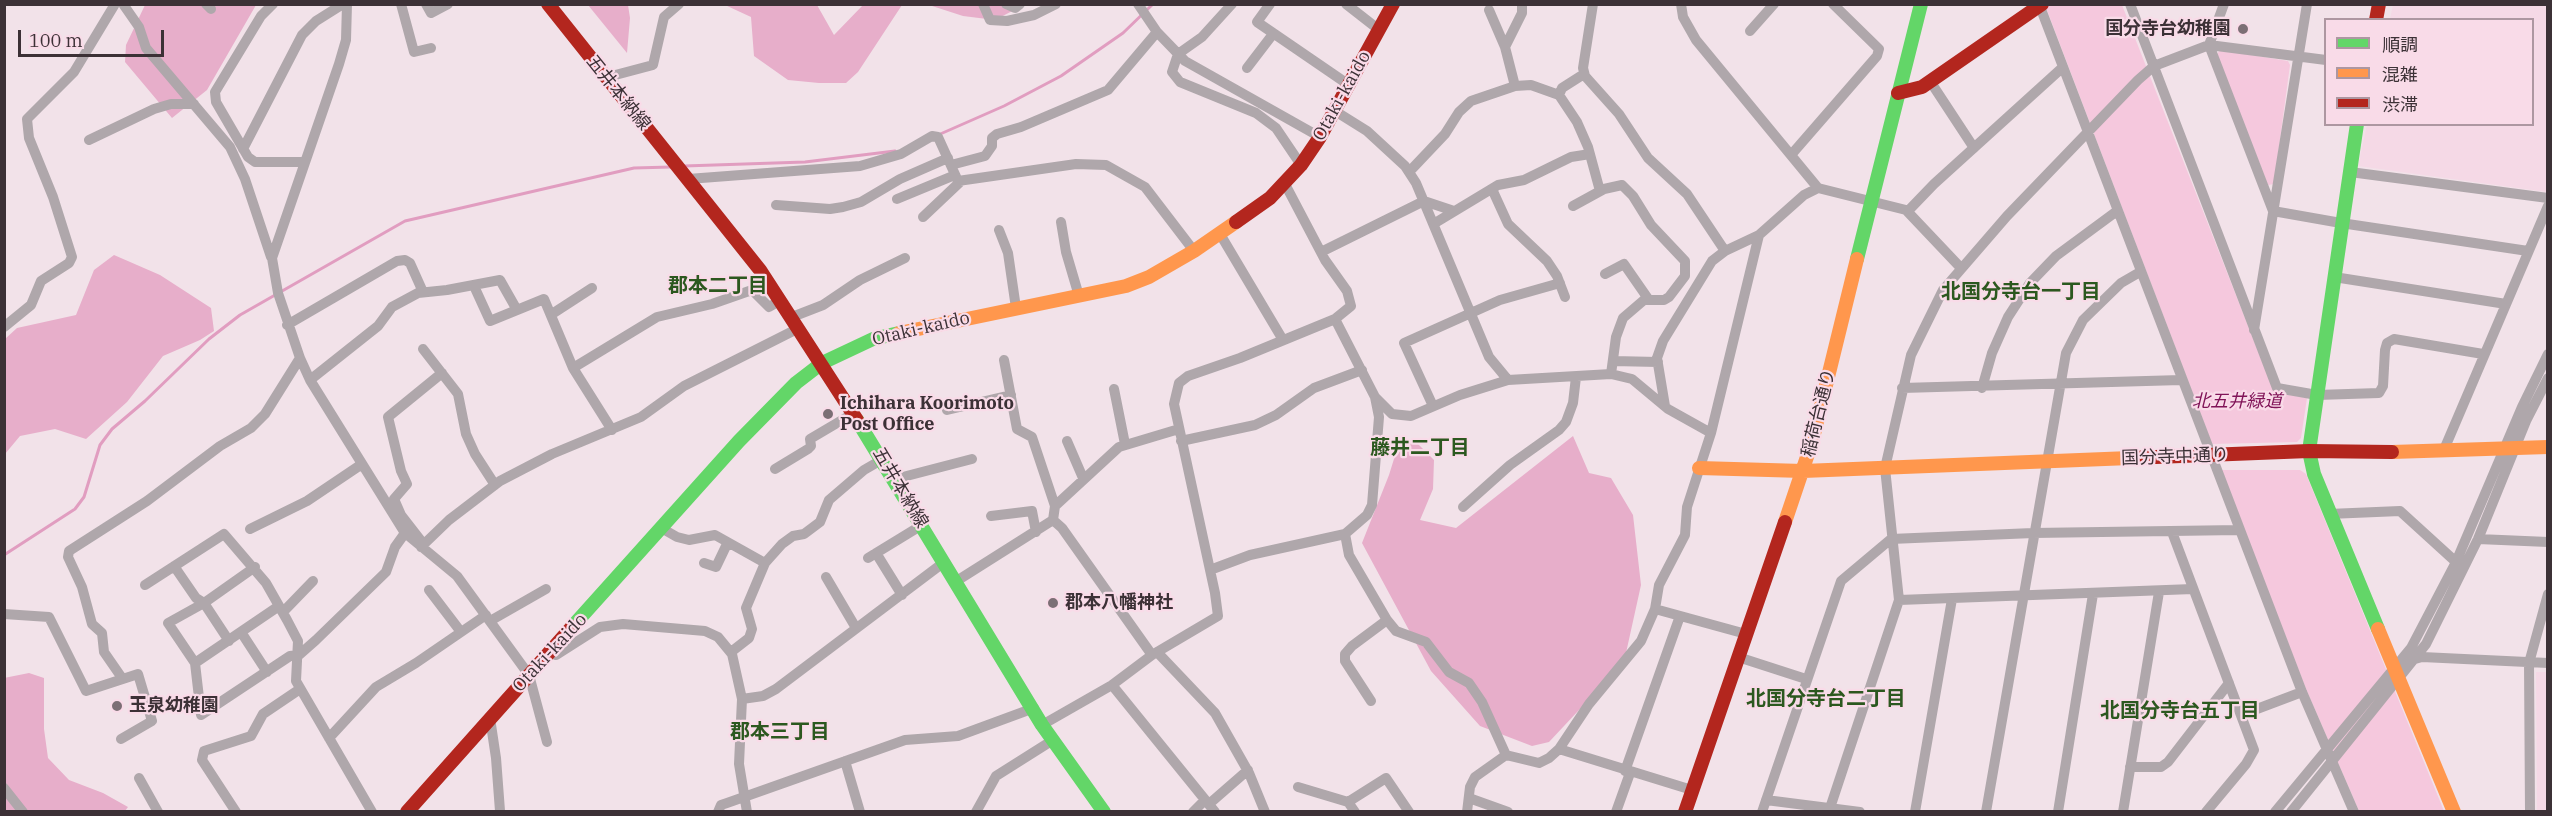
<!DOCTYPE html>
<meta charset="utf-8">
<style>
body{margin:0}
#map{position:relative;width:2552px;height:816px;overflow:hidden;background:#f2e2e9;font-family:"IBM Plex Serif","Noto Sans JP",serif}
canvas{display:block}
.frame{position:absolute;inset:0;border:6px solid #3c3136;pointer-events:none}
.legend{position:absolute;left:2324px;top:18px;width:210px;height:108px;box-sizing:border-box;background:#f9dbe8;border:2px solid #ad97a1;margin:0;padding:8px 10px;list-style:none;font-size:18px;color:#3c3136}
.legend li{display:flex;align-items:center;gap:12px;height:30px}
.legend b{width:30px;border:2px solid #ad97a1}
.scale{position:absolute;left:18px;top:30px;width:146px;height:27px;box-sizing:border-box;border:3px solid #3c3136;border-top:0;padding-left:8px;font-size:18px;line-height:21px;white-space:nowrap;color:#3c3136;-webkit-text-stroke:4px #f9dbe8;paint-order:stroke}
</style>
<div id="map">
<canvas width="2552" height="816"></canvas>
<div class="frame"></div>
<ul class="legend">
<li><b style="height:8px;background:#63d668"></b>順調</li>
<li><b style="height:8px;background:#ff974d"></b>混雑</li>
<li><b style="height:8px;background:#b3261e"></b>渋滞</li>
</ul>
<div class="scale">100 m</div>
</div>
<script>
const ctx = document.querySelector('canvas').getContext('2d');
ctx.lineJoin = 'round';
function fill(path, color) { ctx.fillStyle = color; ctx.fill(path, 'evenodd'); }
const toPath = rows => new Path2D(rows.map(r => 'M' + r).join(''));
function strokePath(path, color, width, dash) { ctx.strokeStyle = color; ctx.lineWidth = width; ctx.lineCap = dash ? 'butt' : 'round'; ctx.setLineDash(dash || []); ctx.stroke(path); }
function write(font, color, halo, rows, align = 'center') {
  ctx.font = font + ' "IBM Plex Serif","Noto Sans JP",serif'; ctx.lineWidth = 4.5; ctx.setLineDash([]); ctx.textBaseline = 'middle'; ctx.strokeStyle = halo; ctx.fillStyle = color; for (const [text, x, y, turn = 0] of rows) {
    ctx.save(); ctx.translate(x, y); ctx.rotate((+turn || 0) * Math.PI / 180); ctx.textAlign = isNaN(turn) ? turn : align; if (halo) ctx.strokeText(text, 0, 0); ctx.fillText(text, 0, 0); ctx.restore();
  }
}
fill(toPath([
 [2393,5,2547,5,2547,192,2358,166,2367,125,2532,124,2532,20,2390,19],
 [2536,672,2547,672,2547,811,2537,811]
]), '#f5d9e6');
fill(toPath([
 [2045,5,2122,5,2274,392,2307,398,2301,438,2297,442,2212,444],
 [2220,50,2288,61,2290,65,2274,184,2268,185,2217,54],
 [2221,470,2300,470,2306,474,2444,811,2359,811,2306,689]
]), '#f5c8dd');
fill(toPath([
 [1017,4,1018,8,995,20,963,16,929,5],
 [145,5,256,5,207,90,172,118,125,62,126,45],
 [588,5,628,5,630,18,627,53],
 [725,5,817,5,834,35,863,5,902,5,858,72,846,83,819,83,788,80,754,56,751,17],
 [114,255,160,275,211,308,214,331,200,340,163,356,127,402,86,439,55,429,20,436,5,454,5,339,17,328,76,315,94,270],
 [1573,436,1589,473,1611,478,1633,515,1641,585,1624,662,1549,742,1532,746,1480,726,1431,671,1362,543,1389,475,1398,446,1416,442,1434,460,1433,489,1420,520,1456,528],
 [29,673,44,678,44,729,48,758,69,780,103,793,128,807,125,811,5,811,4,678]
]), '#e7aeca');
strokePath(toPath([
 [938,135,1004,106,1061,76,1123,33,1153,4],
 [684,166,805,162,895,151],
 [4,555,75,509,84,497,100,445,112,429,145,401,209,339,240,315,405,221,634,168,671,167]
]), '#e19dc0', 3);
strokePath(toPath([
 [123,4,139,27,146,48,230,147,245,179,271,257],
 [206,4,211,9],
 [273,4,261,16,215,92,216,102,248,157,255,162,304,162],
 [347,4,346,40,339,64,272,258,278,293,300,358,310,380,405,533,457,576,529,675,547,742],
 [401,4,414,52,431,48],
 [426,4,431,13,448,4],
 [983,4,990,20,1007,21,1034,15,1056,4],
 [1006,4,1015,8,1020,4],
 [1138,4,1157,32,1185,61,1320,137],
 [1232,4,1202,37,1178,54,1172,72,1180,82,1256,113,1276,128,1301,165],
 [1270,4,1257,22,1349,85],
 [1346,4,1378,29],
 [1593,4,1583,68,1585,76,1619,114,1648,158,1687,194,1725,251],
 [1681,4,1683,17,1696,40,1818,188,1906,210,1960,267],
 [2039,4,2302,692,2354,812],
 [2130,4,2277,388,2317,395,2379,393,2383,386,2385,350,2387,343,2394,339,2483,354],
 [2224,4,2209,45,2273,211,2341,223,2528,251],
 [1489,10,1505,47],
 [1750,31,1774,4],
 [1247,68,1273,34],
 [604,78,653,65,664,17,679,4],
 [1930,81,1974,148],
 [1515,86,1505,47,1522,13,1522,4],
 [1559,95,1562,88,1584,74],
 [1335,111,1367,131,1405,166,1416,183,1489,357,1508,380],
 [89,140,154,109,171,104,194,104],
 [243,149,302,35,316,21,343,4],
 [1791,155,1877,56,1879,49,1833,4],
 [951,165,985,156,992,146,992,138,997,134,1021,127,1108,90,1157,32],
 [1409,172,1445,134,1459,112,1471,101,1515,86,1531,85,1559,95,1577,122,1588,147,1600,191],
 [2350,172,2548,198],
 [688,179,860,166,901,154,932,136,938,137,958,181,1076,164,1106,165,1145,187,1194,251],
 [1492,189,1508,224,1547,261,1557,276,1565,297],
 [897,199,955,175],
 [776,205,830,209,843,207,861,202,900,179,948,158],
 [1573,206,1604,189,1622,185,1633,196,1651,225,1685,261,1685,276,1669,297,1664,300,1644,300,1623,318,1616,337,1611,374],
 [1908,211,1934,184,2062,68],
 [923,217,960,182],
 [1061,222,1066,252,1079,296],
 [1435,223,1498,185,1524,180,1571,157,1590,154],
 [999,230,1008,253,1016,308],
 [1220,234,1283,340],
 [1321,252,1424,201,1454,211],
 [1605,274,1624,264,1649,300],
 [2334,277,2506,304],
 [474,286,490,321,544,299,573,368,612,430],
 [552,314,592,288],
 [792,317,823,305,860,280,905,258],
 [1335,319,1375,397,1392,414,1411,416,1460,395,1508,380,1611,374,1632,379,1668,409,1711,433],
 [287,325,397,261,405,260,410,263,423,292],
 [4,327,31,305,41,281,69,263,72,257,53,197,29,138,27,119,74,72,115,4],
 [2254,330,2307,4],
 [423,349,458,394,466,434,475,454,495,485],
 [1004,360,1017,429,1032,437,1055,506],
 [1613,361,1658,362],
 [573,368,657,317,712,304,752,290,769,307,781,300],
 [310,380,378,326,392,307,418,293,447,290,500,280,517,310],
 [1902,388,2181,380],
 [1982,388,1992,353,2008,317,2030,283,2056,256,2117,211],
 [1114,389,1125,444],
 [1433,406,1404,343,1500,300,1560,283],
 [1665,406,1657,358,1663,341,1712,261,1725,251,1759,235,1804,195,1818,188],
 [947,410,1011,395],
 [1067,441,1083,478],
 [1181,441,1255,425,1276,415,1314,388,1362,370],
 [2443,452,2548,206],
 [775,469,808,449,811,446,810,439,854,413],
 [895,479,972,459],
 [1463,507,1510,465,1559,430,1566,422,1573,403,1576,377],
 [2329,514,2400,511,2456,562],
 [991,516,1032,511,1036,532],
 [1053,520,1062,528,1152,655],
 [1053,520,1055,506,1119,447,1179,429],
 [250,529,307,501,362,464],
 [663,529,677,537,689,540,715,535,765,563],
 [2172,532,2254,750,2246,764,2206,812],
 [1345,534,1349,555,1387,620,1396,631,1426,642,1449,672,1469,683,1482,702,1506,755,1539,763,1549,758,1559,749,1589,704,1641,641,1655,609,1659,585,1685,535,1687,507,1711,433,1759,235],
 [2478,539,2548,542],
 [422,542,401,515,394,499,407,484,401,471,388,417,442,373],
 [421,547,449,520,500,481,552,454,641,417,684,386,799,328],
 [876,553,902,595],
 [868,558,922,525],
 [704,563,716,567,727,544],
 [174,566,196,598,204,603,229,641],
 [255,567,204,603,168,623,195,663,201,715,290,656,299,655,316,640,386,572,395,547,405,533],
 [1210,570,1250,555,1345,534,1367,515,1372,505,1379,417,1375,397],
 [826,577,856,628],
 [955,582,1053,520],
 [145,585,224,534,266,583,287,620,298,641,296,681,372,812],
 [429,590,461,632],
 [1899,600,2193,589],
 [1655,609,1746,634],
 [283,612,313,581],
 [4,614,49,617,86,691,138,674,152,721,121,739],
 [490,621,546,589],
 [241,632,267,672],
 [731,652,749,638,752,629,746,608,765,563,782,544,793,536,804,534,820,522,829,500,864,470,883,459],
 [1157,652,1215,713,1249,773,1265,812],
 [556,655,600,627,623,624,705,631,718,637,732,654,742,699,739,764,747,812],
 [1738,657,1806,679],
 [2415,659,2422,657,2548,663],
 [195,663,279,606],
 [122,678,104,652,102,633,92,624,82,587,68,557,69,551,147,501,220,446,251,428,265,414,300,358],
 [1112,685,1215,812],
 [742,699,763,696,776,689,943,563],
 [1371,701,1345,661,1345,654,1352,646,1387,620],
 [2241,715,2302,692],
 [490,718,496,758,500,811],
 [1042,725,1112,685,1152,655,1218,616,1215,593,1174,404,1179,383,1188,376,1240,358,1335,319,1351,306,1347,291,1325,260,1285,184],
 [329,738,376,687,416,663,486,615],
 [1559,749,1692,790],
 [845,761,860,812],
 [2130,767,2161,767,2168,762,2229,683],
 [1625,771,1680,616],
 [139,778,158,812],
 [1298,787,1348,802,1355,812],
 [4,788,23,812],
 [1469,798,1508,812],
 [1766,800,1860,812],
 [1348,802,1386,778,1409,812],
 [1209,804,1248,770],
 [1830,808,1899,600,1885,468,1911,355,1943,290,2007,216,2138,80,2154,66,2209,45,2326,60],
 [236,812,202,760,204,751,251,736,263,714,300,689],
 [718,812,721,805,727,803,905,740,958,736,1034,708],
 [976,812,996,776,1053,740],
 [1193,812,1205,800],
 [1467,812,1470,787,1475,777,1506,755],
 [1616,812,1630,773],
 [1762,812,1841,581,1891,539,2033,533,2239,530],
 [1915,812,1952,599],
 [1986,812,2066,353,2083,320,2121,283,2140,272],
 [2058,812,2093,594],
 [2123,812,2159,592],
 [2275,812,2411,648,2456,562,2522,407,2548,354],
 [2291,812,2426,644,2478,539,2526,421,2548,378],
 [2530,812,2529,663,2548,594]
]), '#afa7ab', 10);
strokePath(toPath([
 [2357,124,2309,451,2314,474,2378,629],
 [1857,259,1921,4],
 [857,420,1042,725,1104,812],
 [572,627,739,441,796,383,822,363,873,339,899,333]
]), '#63d668', 14);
strokePath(toPath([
 [899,333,1126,286,1149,277,1194,251,1236,222],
 [2392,452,2548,447],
 [1699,468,1803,471,2130,458],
 [1785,522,1812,442,1857,259],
 [2378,629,2454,812]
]), '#ff974d', 14);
strokePath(toPath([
 [548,4,760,270,857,420],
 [2376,20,2379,4],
 [1898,93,1922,87,2042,4],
 [1236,222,1270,198,1301,165,1320,137,1393,4],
 [2130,458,2309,451,2392,452],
 [407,812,572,627],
 [1685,812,1785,522]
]), '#b3261e', 14);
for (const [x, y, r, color] of [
 [2243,29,6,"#7c6f75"],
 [828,414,6,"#7c6f75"],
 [1053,603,6,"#7c6f75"],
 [117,706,6,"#7c6f75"]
]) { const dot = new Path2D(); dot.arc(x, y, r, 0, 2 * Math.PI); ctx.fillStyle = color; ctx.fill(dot); strokePath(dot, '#f9dbe8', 2); }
write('bold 18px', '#3c3136', '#f9dbe8', [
 ["国分寺台幼稚園",2231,29,"right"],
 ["Ichihara Koorimoto",840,404],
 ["Post Office",840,425],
 ["郡本八幡神社",1065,603],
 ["玉泉幼稚園",129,706]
], 'left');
write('18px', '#3c3136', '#f9dbe8', [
 ["五井本納線",618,93,51],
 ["Otaki-kaido",1342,96,-61],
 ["Otaki-kaido",921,329,-13],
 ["稲荷台通り",1819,413,-76],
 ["国分寺中通り",2175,457,-2],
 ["五井本納線",900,488,59],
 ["Otaki-kaido",550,653,-47]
]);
write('italic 18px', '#811558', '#f9dbe8', [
 ["北五井緑道",2237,402]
]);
write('bold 20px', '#2c581f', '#f9dbe8', [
 ["郡本二丁目",718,286],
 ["北国分寺台一丁目",2021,292],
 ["藤井二丁目",1420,448],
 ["北国分寺台二丁目",1826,699],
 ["北国分寺台五丁目",2180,711],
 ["郡本三丁目",780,732]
]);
</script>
